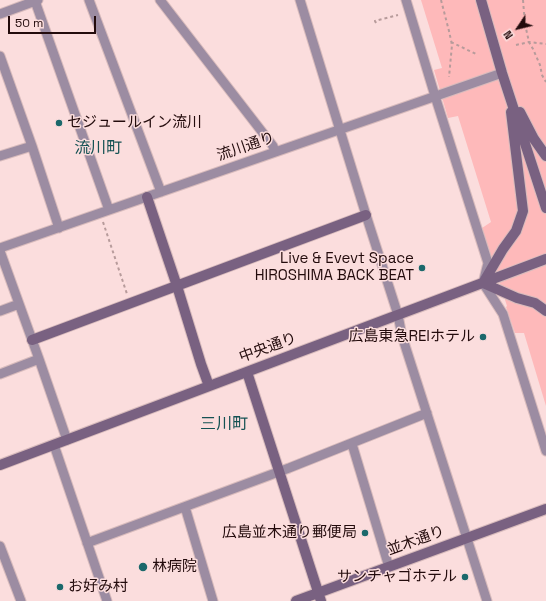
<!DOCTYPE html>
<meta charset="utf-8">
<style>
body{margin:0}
#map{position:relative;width:546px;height:601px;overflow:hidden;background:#fbdddd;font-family:"Space Grotesk",sans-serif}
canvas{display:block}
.north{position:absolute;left:498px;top:8px;width:40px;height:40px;-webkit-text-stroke:3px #fbdddd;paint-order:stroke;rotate:235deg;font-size:11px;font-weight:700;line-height:16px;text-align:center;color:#230b0c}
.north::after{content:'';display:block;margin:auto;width:14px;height:18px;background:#230b0c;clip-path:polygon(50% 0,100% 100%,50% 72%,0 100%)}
.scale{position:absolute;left:8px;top:16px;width:88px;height:18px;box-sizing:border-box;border:2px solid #230b0c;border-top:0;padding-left:5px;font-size:12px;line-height:14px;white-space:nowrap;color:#230b0c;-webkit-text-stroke:3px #fbdddd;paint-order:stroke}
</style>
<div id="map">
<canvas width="546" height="601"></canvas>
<div class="north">N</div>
<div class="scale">50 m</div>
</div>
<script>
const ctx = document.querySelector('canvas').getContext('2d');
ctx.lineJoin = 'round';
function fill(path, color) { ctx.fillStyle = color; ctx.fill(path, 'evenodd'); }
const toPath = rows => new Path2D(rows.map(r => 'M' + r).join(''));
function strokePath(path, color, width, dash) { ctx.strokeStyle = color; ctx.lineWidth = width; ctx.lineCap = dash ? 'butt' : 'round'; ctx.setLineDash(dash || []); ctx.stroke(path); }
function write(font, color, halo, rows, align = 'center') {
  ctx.font = font + ' "Space Grotesk","Noto Sans JP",sans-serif'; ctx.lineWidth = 3; ctx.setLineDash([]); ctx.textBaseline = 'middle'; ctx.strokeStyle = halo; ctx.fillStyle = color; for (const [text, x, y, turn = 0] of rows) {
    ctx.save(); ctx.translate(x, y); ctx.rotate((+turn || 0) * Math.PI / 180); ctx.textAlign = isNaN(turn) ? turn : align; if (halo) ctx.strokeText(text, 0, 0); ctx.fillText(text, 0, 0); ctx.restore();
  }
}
fill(toPath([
 [421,0,546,0,546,406,524,333,515,333,506,307,507,306,482,228,491,222,458,116,448,118,434,70,442,68]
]), '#feb9ba');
const street = toPath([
 [89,0,161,192],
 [160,0,273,146,275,152],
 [300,0,366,215,398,315,402,336,487,601],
 [406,0,435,96,488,263,483,283,503,314,546,451],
 [35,1,109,210],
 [0,14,38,0],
 [0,56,32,146,59,228],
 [0,156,32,146],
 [0,248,502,73],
 [0,251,39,359,67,440],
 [0,311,19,304],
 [0,374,39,359],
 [352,444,389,567],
 [54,445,107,601],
 [185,507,213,601],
 [87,543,289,468,427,413],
 [0,546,21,601]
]);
const secondary = toPath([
 [481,0,502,73,546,208],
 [520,112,534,139,546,156],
 [147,197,177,286,201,364,209,386],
 [483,283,503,249,516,231,523,211,511,112],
 [483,283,517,298,535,303,546,311],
 [32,340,366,215],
 [247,372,321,601],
 [0,465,546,259],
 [296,601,546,509]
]);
strokePath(street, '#d8bbbc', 11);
strokePath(secondary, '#d8bbbc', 12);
strokePath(toPath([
 [441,0,449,31,452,45,449,77],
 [523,0,525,24,529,42,533,49,540,65,542,75,546,82],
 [376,23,375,21,398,15],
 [451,42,476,54],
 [516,45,529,42,546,44],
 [103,222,127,294]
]), '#b79b9b', 2, [3, 3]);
strokePath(street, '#9c8ca2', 9);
strokePath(secondary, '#796181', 10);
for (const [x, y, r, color] of [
 [59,123,4,"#1b686b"],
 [422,268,4,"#1b686b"],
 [483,337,4,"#1b686b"],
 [365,533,4,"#1b686b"],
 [143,567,5,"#1b686b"],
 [465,577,4,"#1b686b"],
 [60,587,4,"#1b686b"]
]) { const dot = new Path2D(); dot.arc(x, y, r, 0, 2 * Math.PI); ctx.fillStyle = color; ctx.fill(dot); strokePath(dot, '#fbdddd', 1.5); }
write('15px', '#230b0c', '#fbdddd', [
 ["セジュールイン流川",67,123,"left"],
 ["Live & Evevt Space",414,259],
 ["HIROSHIMA BACK BEAT",414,276],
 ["広島東急REIホテル",475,337],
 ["広島並木通り郵便局",357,533],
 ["林病院",152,567,"left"],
 ["サンチャゴホテル",457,577],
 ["お好み村",68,587,"left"]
], 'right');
write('15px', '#230b0c', '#fbdddd', [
 ["流川通り",246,147,-19],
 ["中央通り",268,348,-20],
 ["並木通り",416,541,-20]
]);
write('16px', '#145153', '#fbdddd', [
 ["流川町",98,149],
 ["三川町",224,425]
]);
</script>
